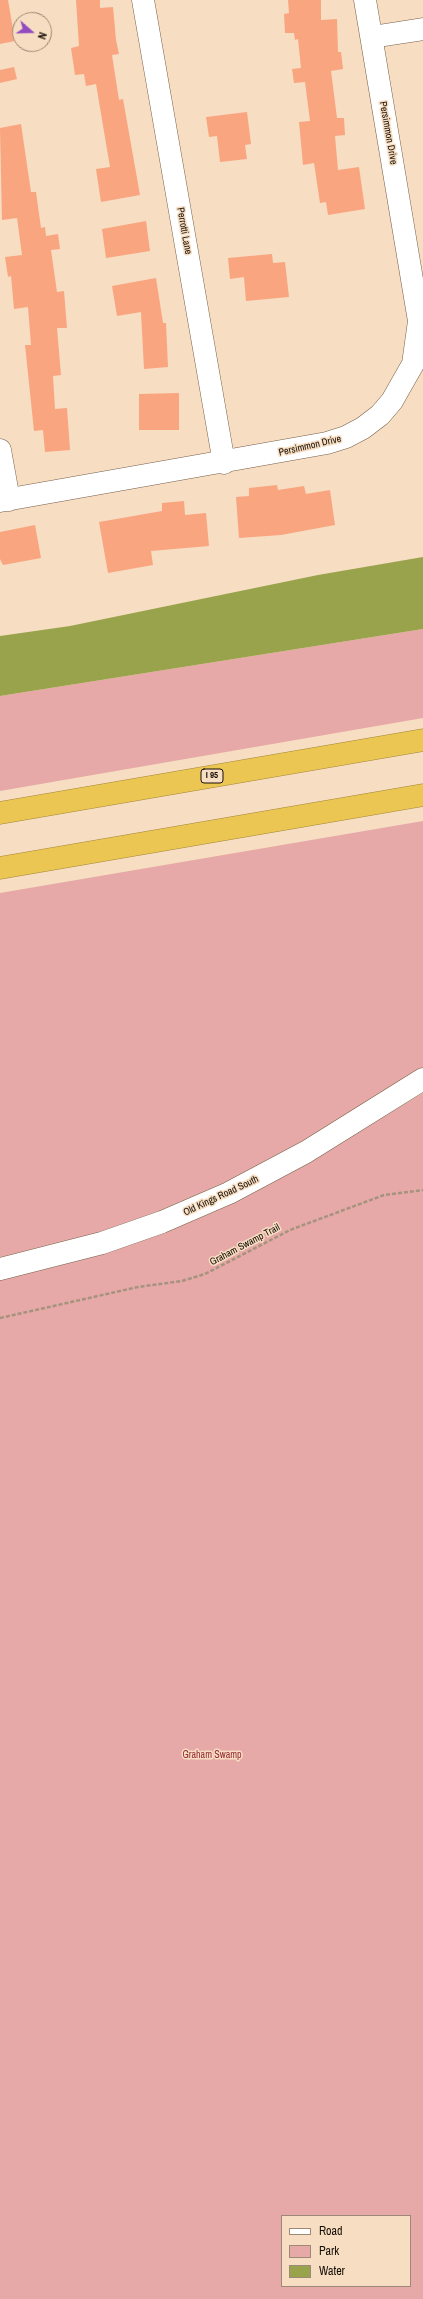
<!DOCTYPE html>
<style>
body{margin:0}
#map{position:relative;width:423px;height:2299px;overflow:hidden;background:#f7ddc2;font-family:"Archivo Narrow",sans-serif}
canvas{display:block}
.legend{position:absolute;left:281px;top:2215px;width:130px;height:72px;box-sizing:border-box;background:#f7ddc2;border:1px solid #9d8a76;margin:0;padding:5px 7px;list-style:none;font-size:12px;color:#160e05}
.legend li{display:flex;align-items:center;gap:8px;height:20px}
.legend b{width:20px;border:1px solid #9d8a76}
.north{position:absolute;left:12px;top:12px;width:40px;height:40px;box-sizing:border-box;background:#f7ddc2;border:1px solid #9d8a76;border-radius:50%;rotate:110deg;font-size:11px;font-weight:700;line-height:16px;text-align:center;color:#160e05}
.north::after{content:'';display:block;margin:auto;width:14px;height:18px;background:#934cc0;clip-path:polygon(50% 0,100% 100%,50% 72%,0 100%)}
</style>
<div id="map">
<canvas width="423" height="2299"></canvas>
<ul class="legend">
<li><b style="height:5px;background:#fff"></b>Road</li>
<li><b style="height:11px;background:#e6a9a7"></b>Park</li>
<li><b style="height:11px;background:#99a34c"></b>Water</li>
</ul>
<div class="north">N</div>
</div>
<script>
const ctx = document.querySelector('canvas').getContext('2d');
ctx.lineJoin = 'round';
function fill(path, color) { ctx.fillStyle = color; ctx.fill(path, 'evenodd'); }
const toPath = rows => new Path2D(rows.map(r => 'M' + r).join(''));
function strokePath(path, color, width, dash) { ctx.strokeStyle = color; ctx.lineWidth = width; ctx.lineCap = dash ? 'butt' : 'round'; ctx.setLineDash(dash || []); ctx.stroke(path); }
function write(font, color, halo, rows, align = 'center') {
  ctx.font = font + ' "Archivo Narrow",sans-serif'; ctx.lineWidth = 3; ctx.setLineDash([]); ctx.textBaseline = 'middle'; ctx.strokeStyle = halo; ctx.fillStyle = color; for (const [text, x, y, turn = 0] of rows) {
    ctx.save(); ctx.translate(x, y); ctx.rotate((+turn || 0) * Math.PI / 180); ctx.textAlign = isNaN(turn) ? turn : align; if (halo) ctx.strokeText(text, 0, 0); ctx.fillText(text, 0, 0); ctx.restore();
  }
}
fill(toPath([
 [423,629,423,718,0,791,0,696],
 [423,821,423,1068,305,1142,254,1169,195,1197,111,1231,0,1259,0,893],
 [423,1093,423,2299,0,2299,0,1279,53,1267,110,1251,268,1185],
 [282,2216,410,2216,410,2286,282,2286]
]), '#e6a9a7');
fill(toPath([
 [423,557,423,629,0,696,0,636,70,626,318,575]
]), '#99a34c');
fill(toPath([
 [0,0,8,0,15,41,0,44],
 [76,0,100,0,100,8,113,7,116,40,119,54,112,55,119,100,123,99,140,195,101,202,96,169,110,167,96,84,86,86,84,74,75,75,71,48,79,46],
 [288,0,321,0,321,20,337,19,338,52,341,52,343,69,331,71,337,118,344,118,345,135,335,136,338,170,359,167,365,209,328,215,326,202,320,203,314,163,303,165,299,122,310,121,305,82,294,83,292,69,301,68,298,39,295,40,294,33,285,33,284,14,289,13],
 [14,67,17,79,0,83,0,70],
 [247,112,251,144,245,145,247,159,220,162,217,136,209,137,206,117],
 [21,124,31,192,36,192,41,228,45,227,46,236,58,234,60,249,51,250,57,292,64,291,67,328,57,328,61,375,53,376,55,409,67,408,70,450,45,452,43,430,34,431,25,345,31,345,28,307,14,309,11,276,8,277,5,257,22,255,17,218,2,220,0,128],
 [146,221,150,251,106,258,102,229],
 [272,254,273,263,285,262,289,297,246,301,244,277,230,279,228,258],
 [156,278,163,323,166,323,168,367,144,369,141,312,117,316,112,286],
 [179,393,179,430,139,430,139,394],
 [277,485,278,490,304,486,306,494,330,490,335,525,281,535,239,538,236,497,249,496,249,488],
 [184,501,185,515,206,513,209,546,151,551,153,565,108,573,99,522,162,511,162,503],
 [35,525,41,558,3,565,0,559,0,532]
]), '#f9a580');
const minor = toPath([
 [143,0,224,463],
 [372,37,423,29],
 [0,450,9,500],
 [0,501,327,443,346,437,363,428,380,415,392,401,413,364,419,321,365,0],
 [0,1269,102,1243,162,1222,229,1193,306,1152,423,1079]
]);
const highway = toPath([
 [0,813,423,740],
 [0,868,423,795]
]);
strokePath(minor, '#765f48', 23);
strokePath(highway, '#a18638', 23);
strokePath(toPath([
 [0,1318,138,1287,182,1281,205,1274,290,1230,384,1195,423,1190]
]), '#a6937e', 2.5, [4, 2]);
strokePath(minor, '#fff', 22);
strokePath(highway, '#ecc653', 22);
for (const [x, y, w] of [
 [212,776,22]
]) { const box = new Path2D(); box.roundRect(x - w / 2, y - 7, w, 14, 3); ctx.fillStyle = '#f7ddc2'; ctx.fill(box); strokePath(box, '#160e05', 1); }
write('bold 9px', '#160e05', null, [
 ["I 95",212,776]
]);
write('10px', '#160e05', '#f7ddc2', [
 ["Persimmon Drive",388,133,80],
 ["Perrotti Lane",184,231,80],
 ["Persimmon Drive",310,446,-13],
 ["Old Kings Road South",221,1196,-25],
 ["Graham Swamp Trail",245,1245,-28]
]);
write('10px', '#962c34', '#f7ddc2', [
 ["Graham Swamp",212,1755]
]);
</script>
